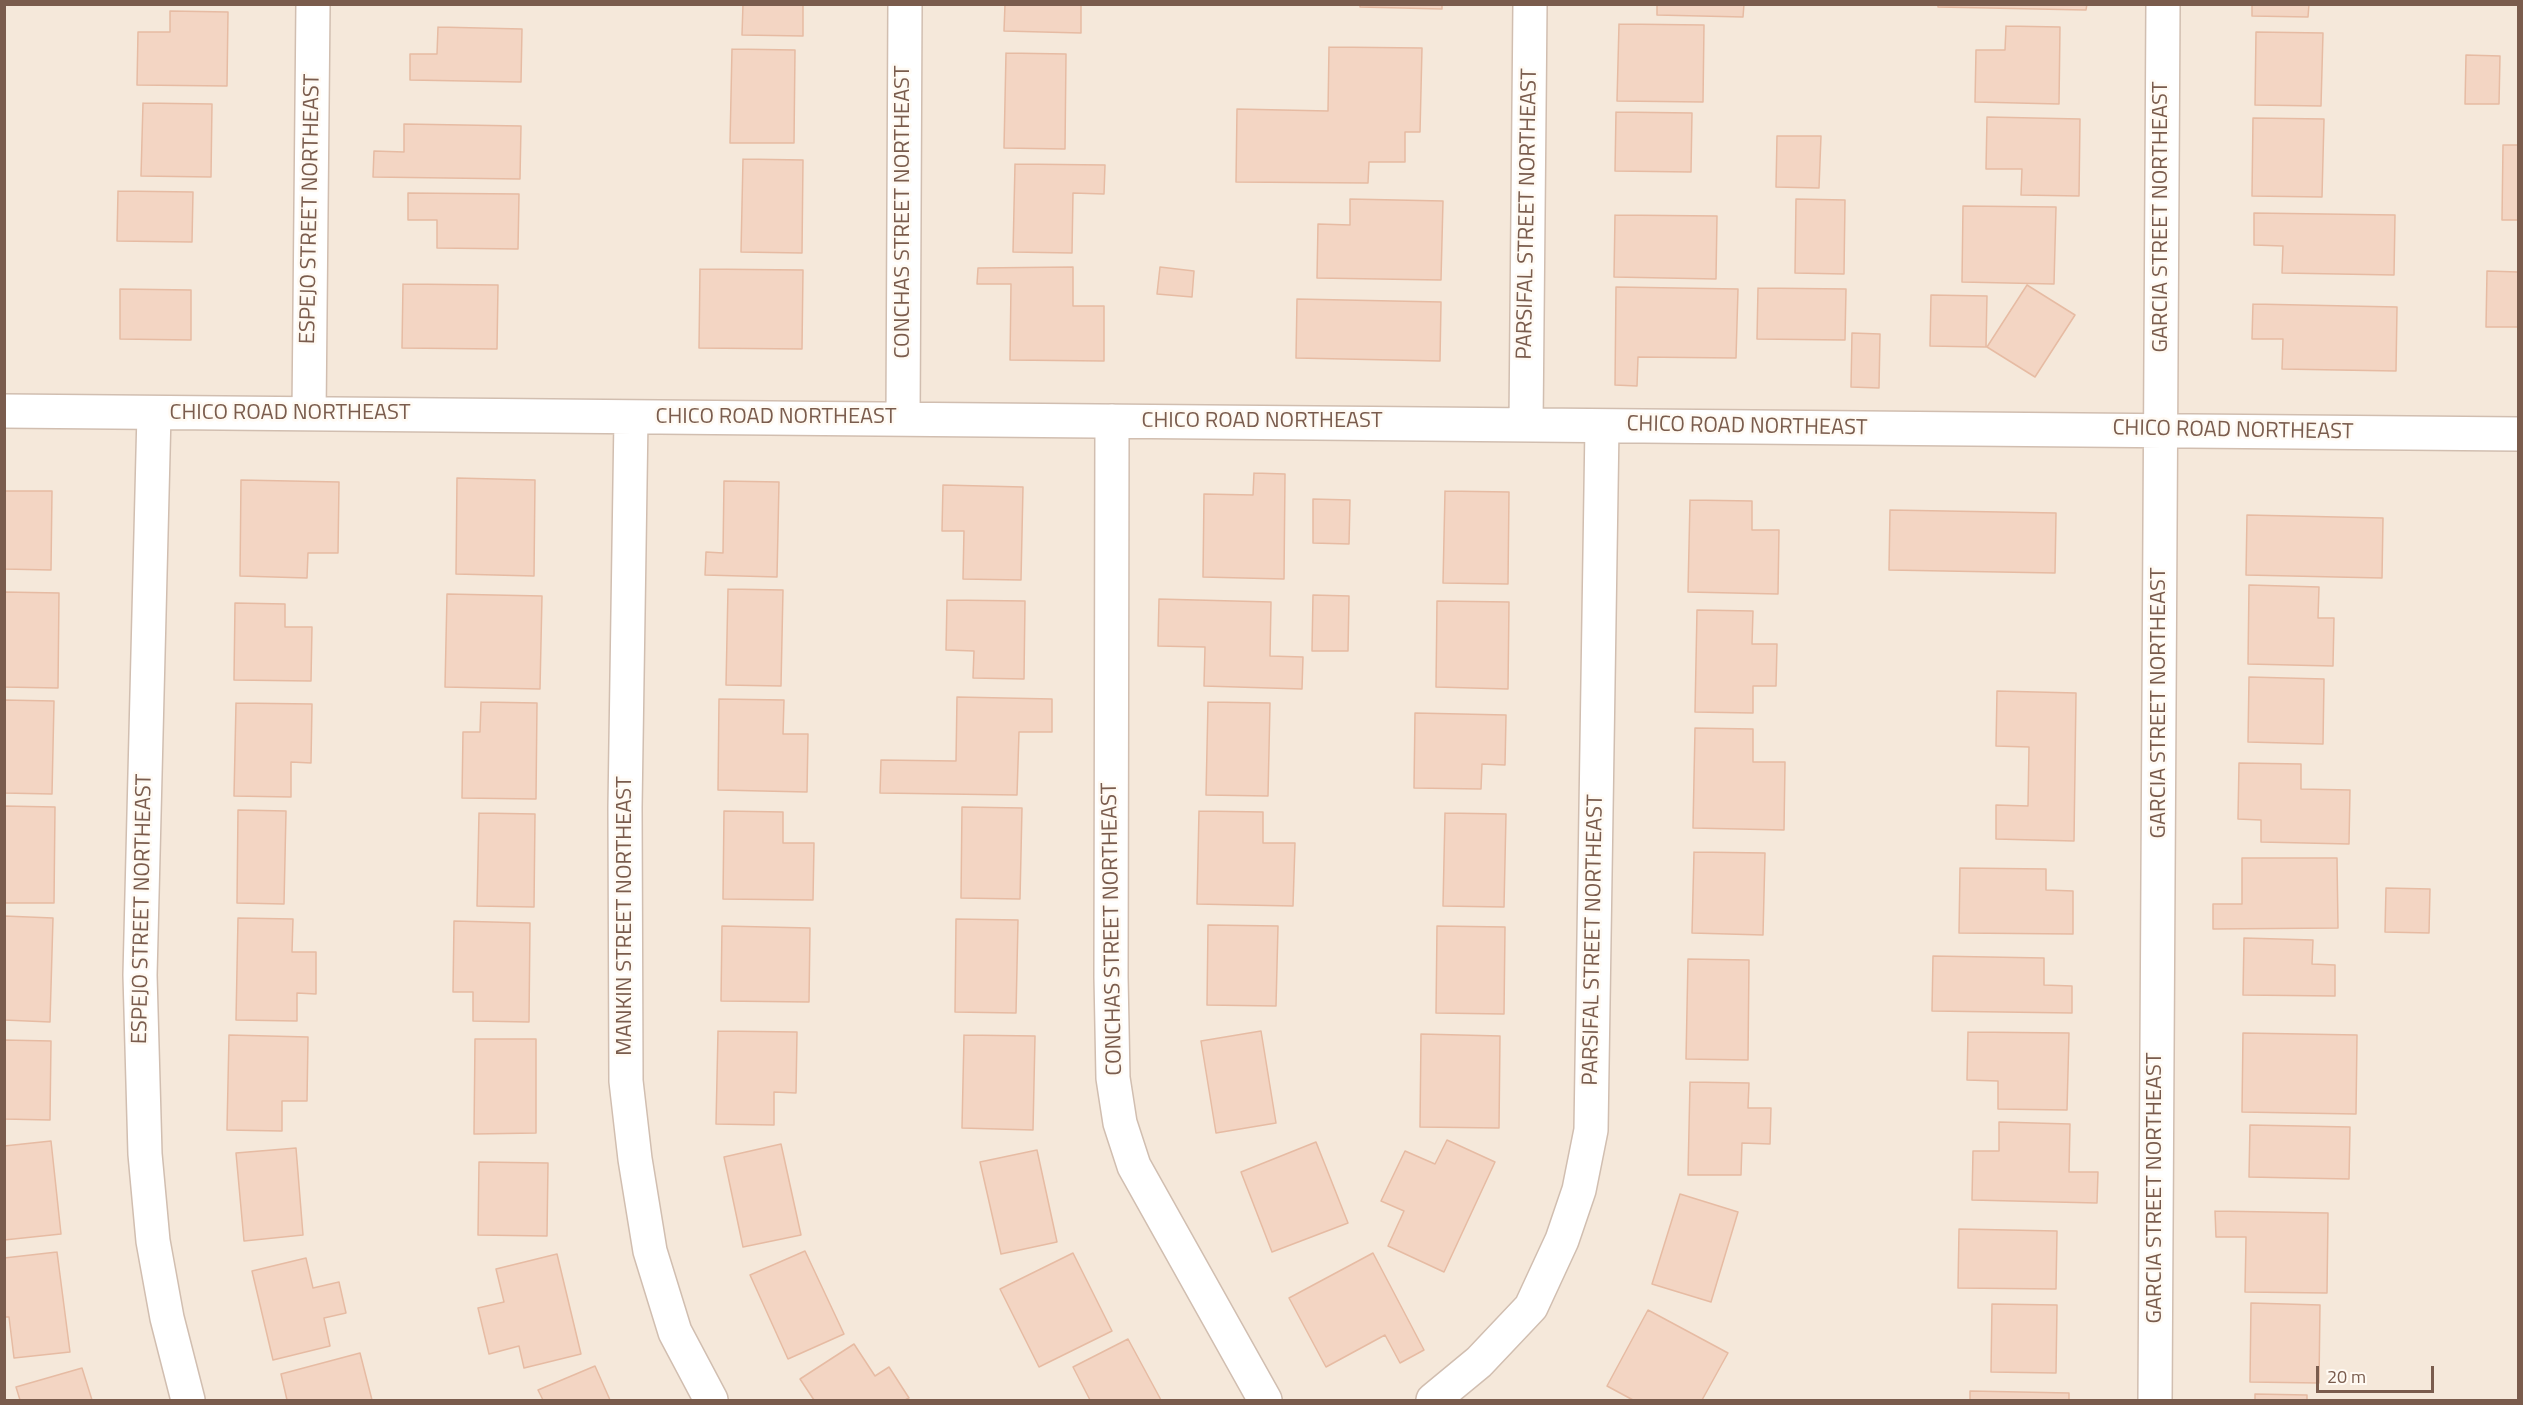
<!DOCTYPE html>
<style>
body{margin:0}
#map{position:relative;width:2523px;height:1405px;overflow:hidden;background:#fdf6ec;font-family:"Titillium Web",sans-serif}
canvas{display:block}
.frame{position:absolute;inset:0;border:6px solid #7a5c4d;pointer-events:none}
.scale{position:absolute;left:2316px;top:1366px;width:118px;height:27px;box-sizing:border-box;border:3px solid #7a5c4d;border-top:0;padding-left:8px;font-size:18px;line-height:21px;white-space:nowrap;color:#7a5c4d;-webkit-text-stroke:4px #fffaf3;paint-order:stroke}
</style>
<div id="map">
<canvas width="2523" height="1405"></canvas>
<div class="frame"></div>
<div class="scale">20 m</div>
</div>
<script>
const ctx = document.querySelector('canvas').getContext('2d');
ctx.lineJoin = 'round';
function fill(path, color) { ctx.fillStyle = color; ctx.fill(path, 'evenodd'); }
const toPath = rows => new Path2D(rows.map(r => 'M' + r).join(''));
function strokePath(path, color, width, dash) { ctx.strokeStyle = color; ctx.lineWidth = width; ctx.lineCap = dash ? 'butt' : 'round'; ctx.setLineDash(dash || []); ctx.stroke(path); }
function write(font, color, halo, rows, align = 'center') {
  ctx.font = font + ' "Titillium Web",sans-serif'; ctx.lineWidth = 5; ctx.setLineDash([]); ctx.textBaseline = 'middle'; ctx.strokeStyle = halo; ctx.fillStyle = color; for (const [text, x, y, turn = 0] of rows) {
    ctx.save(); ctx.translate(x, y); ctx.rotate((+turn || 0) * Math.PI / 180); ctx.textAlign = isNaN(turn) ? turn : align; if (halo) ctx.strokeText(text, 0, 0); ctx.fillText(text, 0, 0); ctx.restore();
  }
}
fill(toPath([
 [5,5,2518,5,2518,1400,5,1400]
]), '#f5e8da');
const building = toPath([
 [743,4,803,4,803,36,742,35,743,4],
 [1005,4,1081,4,1081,33,1004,31,1005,4],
 [1360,4,1442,4,1442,9,1360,7,1360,4],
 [1657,4,1744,4,1743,17,1657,15,1657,4],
 [1938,4,2087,4,2086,10,1938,7,1938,4],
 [2252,4,2309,4,2308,17,2252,16,2252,4],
 [170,11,228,12,227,86,137,85,138,32,170,32,170,11],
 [1619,24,1704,25,1703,102,1617,101,1619,24],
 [2006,26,2060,27,2059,104,1975,102,1976,50,2005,50,2006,26],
 [438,27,522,29,521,82,410,80,410,54,437,54,438,27],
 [2256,32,2323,33,2321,106,2255,105,2256,32],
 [1329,47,1422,48,1420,132,1405,132,1405,162,1369,162,1368,183,1236,182,1237,109,1328,111,1329,47],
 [732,49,795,50,794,143,730,143,732,49],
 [1006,53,1066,54,1065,149,1004,148,1006,53],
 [2466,55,2500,56,2499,104,2465,104,2466,55],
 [143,103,212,104,211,177,141,176,143,103],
 [1616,112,1692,113,1691,172,1615,171,1616,112],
 [1987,117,2080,119,2079,196,2021,195,2022,169,1986,169,1987,117],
 [2253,118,2324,119,2322,197,2252,196,2253,118],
 [404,124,521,126,520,179,373,177,374,151,404,152,404,124],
 [1777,136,1821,136,1819,188,1776,187,1777,136],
 [2503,145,2518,145,2518,220,2502,220,2503,145],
 [743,159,803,160,802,253,741,252,743,159],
 [1015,164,1105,165,1104,194,1073,193,1072,253,1013,252,1015,164],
 [118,191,193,192,192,242,117,241,118,191],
 [408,193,519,194,518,249,437,248,437,220,408,220,408,193],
 [1350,199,1443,201,1441,280,1317,278,1318,224,1350,225,1350,199],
 [1796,199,1845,200,1844,274,1795,273,1796,199],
 [1963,206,2056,207,2054,284,1962,282,1963,206],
 [2254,213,2395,215,2394,275,2282,273,2283,246,2254,245,2254,213],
 [1615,215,1717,216,1716,279,1614,277,1615,215],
 [1073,267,1073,306,1104,306,1104,361,1010,360,1011,284,977,284,978,268,1073,267],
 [1160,267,1194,271,1192,297,1157,294,1160,267],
 [700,269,803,270,802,349,699,348,700,269],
 [2487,271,2518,272,2518,327,2486,327,2487,271],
 [403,284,498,285,497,349,402,348,403,284],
 [2027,285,2075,315,2035,377,1987,347,2027,285],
 [1616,287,1738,289,1736,358,1638,357,1637,386,1615,385,1616,287],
 [1758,288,1846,289,1845,340,1757,339,1758,288],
 [120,289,191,290,191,340,120,339,120,289],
 [1931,295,1987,296,1986,347,1930,346,1931,295],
 [1297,299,1441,302,1440,361,1296,358,1297,299],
 [2253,304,2397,307,2396,371,2282,369,2283,339,2252,339,2253,304],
 [1852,333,1880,334,1879,388,1851,387,1852,333],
 [1254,473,1285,474,1284,579,1203,577,1204,494,1253,495,1254,473],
 [457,478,535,480,534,576,456,574,457,478],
 [241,480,339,482,338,553,308,553,307,578,240,576,241,480],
 [724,481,779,482,777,577,705,575,706,552,723,553,724,481],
 [943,485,1023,487,1021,580,963,579,964,531,942,531,943,485],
 [4,491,52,491,51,570,4,569,4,491],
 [1445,491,1509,492,1508,584,1443,583,1445,491],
 [1313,499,1350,500,1349,544,1313,543,1313,499],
 [1690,500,1752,501,1752,530,1779,530,1778,594,1688,592,1690,500],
 [1890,510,2056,513,2055,573,1889,570,1890,510],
 [2247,515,2383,518,2382,578,2246,575,2247,515],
 [2249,585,2319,587,2318,618,2334,618,2333,666,2248,664,2249,585],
 [728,589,783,590,781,686,726,685,728,589],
 [4,592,59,593,58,688,4,687,4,592],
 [447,594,542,596,540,689,445,687,447,594],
 [1313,595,1349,596,1348,651,1312,651,1313,595],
 [1159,599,1271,602,1270,656,1303,657,1302,689,1204,686,1205,647,1158,646,1159,599],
 [947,600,1025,601,1024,679,973,678,974,651,946,650,947,600],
 [1437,601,1509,602,1508,689,1436,687,1437,601],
 [235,603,285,604,285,627,312,627,311,681,234,680,235,603],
 [1697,610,1753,611,1752,644,1777,644,1776,686,1753,686,1753,713,1695,712,1697,610],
 [2249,677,2324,679,2323,744,2248,742,2249,677],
 [1997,691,2076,693,2074,841,1996,839,1996,805,2028,806,2029,747,1996,746,1997,691],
 [957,697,1052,699,1052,732,1019,732,1017,795,880,793,881,760,956,761,957,697],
 [719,699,784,700,783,734,808,734,807,792,718,790,719,699],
 [4,700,54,701,52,794,4,793,4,700],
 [481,702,537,703,536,799,462,798,463,732,480,732,481,702],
 [1208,702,1270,703,1268,796,1206,795,1208,702],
 [236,703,312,704,311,763,291,762,291,797,234,796,236,703],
 [1415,713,1506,715,1505,765,1482,764,1481,789,1414,788,1415,713],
 [1695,728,1753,729,1753,762,1785,762,1784,830,1693,828,1695,728],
 [2239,763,2301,764,2301,789,2350,790,2349,844,2261,842,2261,820,2238,819,2239,763],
 [4,806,55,807,54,903,4,903,4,806],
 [962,807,1022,808,1020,899,961,898,962,807],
 [238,810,286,811,284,904,237,903,238,810],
 [724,811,783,812,783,843,814,843,813,900,723,899,724,811],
 [1199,811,1263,812,1263,843,1295,843,1293,906,1197,904,1199,811],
 [479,813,535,814,534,907,477,906,479,813],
 [1445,813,1506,814,1504,907,1443,906,1445,813],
 [1694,852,1765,853,1763,935,1692,933,1694,852],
 [2242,858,2337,858,2338,928,2213,929,2213,904,2242,904,2242,858],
 [1960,868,2046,869,2046,890,2073,891,2073,934,1959,933,1960,868],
 [2386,888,2430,889,2429,933,2385,932,2386,888],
 [4,916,53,918,50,1022,4,1020,4,916],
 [238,918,293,919,292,952,316,952,316,994,297,993,297,1021,236,1020,238,918],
 [956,919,1018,920,1016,1013,955,1012,956,919],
 [454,921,530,923,529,1022,473,1021,473,992,453,992,454,921],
 [1208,925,1278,926,1276,1006,1207,1005,1208,925],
 [722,926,810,928,809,1002,721,1001,722,926],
 [1437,926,1505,927,1504,1014,1436,1013,1437,926],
 [2244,938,2313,940,2312,964,2335,965,2335,996,2243,995,2244,938],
 [1933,956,2044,958,2044,985,2072,986,2072,1013,1932,1011,1933,956],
 [1688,959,1749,960,1748,1060,1686,1059,1688,959],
 [718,1031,797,1032,796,1093,774,1092,774,1125,716,1124,718,1031],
 [1261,1031,1276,1123,1216,1133,1201,1041,1261,1031],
 [1968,1032,2069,1033,2067,1110,1998,1109,1998,1081,1967,1080,1968,1032],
 [2243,1033,2357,1035,2356,1114,2242,1112,2243,1033],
 [1421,1034,1500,1036,1499,1128,1420,1127,1421,1034],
 [229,1035,308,1037,307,1101,282,1101,282,1131,227,1130,229,1035],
 [964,1035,1035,1036,1033,1130,962,1128,964,1035],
 [475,1039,536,1039,536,1133,474,1134,475,1039],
 [4,1040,51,1041,50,1120,4,1119,4,1040],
 [1690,1082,1749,1083,1748,1108,1771,1108,1770,1144,1742,1143,1741,1175,1688,1175,1690,1082],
 [1999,1122,2070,1124,2069,1172,2098,1172,2097,1203,1972,1200,1973,1151,1999,1151,1999,1122],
 [2250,1125,2350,1127,2349,1179,2249,1177,2250,1125],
 [1447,1140,1495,1162,1444,1272,1388,1246,1404,1211,1381,1201,1405,1151,1435,1164,1447,1140],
 [51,1141,61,1234,4,1240,4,1146,51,1141],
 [1316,1142,1348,1223,1272,1252,1241,1172,1316,1142],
 [781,1144,801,1235,743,1247,724,1157,781,1144],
 [296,1148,303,1235,244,1241,236,1153,296,1148],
 [1037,1150,1057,1242,1001,1254,980,1162,1037,1150],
 [479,1162,548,1163,547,1236,478,1235,479,1162],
 [1680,1194,1738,1212,1711,1302,1652,1284,1680,1194],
 [2215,1211,2328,1213,2327,1293,2245,1292,2246,1237,2216,1237,2215,1211],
 [1959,1229,2057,1231,2056,1289,1958,1288,1959,1229],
 [805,1251,844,1334,788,1359,750,1275,805,1251],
 [57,1252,70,1352,14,1358,9,1317,4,1317,4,1258,57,1252],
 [1073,1253,1112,1331,1039,1367,1000,1289,1073,1253],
 [1373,1253,1424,1350,1400,1363,1385,1335,1326,1367,1289,1298,1373,1253],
 [557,1254,581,1354,524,1368,519,1346,489,1354,478,1308,504,1302,496,1269,557,1254],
 [306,1258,313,1288,339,1282,346,1313,324,1318,330,1346,273,1360,252,1271,306,1258],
 [2251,1303,2320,1305,2319,1383,2250,1382,2251,1303],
 [1992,1304,2057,1305,2056,1373,1991,1372,1992,1304],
 [1648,1310,1728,1353,1702,1400,1633,1400,1607,1386,1648,1310],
 [1128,1339,1161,1400,1090,1400,1073,1367,1128,1339],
 [854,1344,875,1376,889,1367,909,1398,905,1400,814,1400,800,1379,854,1344],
 [360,1353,372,1400,287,1400,281,1374,360,1353],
 [595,1366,610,1400,543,1400,538,1390,595,1366],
 [82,1368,92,1400,20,1400,16,1387,82,1368],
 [1970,1391,2069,1393,2069,1400,1970,1400,1970,1391],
 [2255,1394,2307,1395,2307,1400,2255,1400,2255,1394]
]);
fill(building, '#f3d5c3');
strokePath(building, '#e6bba3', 1.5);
const minor = toPath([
 [4,411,2518,434],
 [154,413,140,975,145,1154,153,1241,167,1318,188,1400],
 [309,414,313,4],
 [631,418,625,807,626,1081,635,1159,650,1251,675,1332,711,1400],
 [903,419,905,4],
 [1112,421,1111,977,1113,1078,1120,1123,1134,1166,1265,1400],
 [1526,424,1530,4],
 [1433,1400,1479,1362,1531,1307,1562,1240,1579,1190,1591,1130,1602,426],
 [2155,1400,2163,4]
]);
strokePath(minor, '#d1beb0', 36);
strokePath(minor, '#fff', 33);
write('22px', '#7a5c4d', '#fffaf3', [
 ["ESPEJO STREET NORTHEAST",311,209,-89],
 ["CONCHAS STREET NORTHEAST",904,212,-90],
 ["PARSIFAL STREET NORTHEAST",1528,214,-89],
 ["GARCIA STREET NORTHEAST",2162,217,-90],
 ["CHICO ROAD NORTHEAST",290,414],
 ["CHICO ROAD NORTHEAST",776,418],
 ["CHICO ROAD NORTHEAST",1262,422],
 ["CHICO ROAD NORTHEAST",1747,427,1],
 ["CHICO ROAD NORTHEAST",2233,431,1],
 ["GARCIA STREET NORTHEAST",2160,703,-90],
 ["ESPEJO STREET NORTHEAST",143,909,-89],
 ["MANKIN STREET NORTHEAST",626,916,-90],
 ["CONCHAS STREET NORTHEAST",1113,929,-91],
 ["PARSIFAL STREET NORTHEAST",1594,940,-89],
 ["GARCIA STREET NORTHEAST",2156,1188,-90]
]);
</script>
